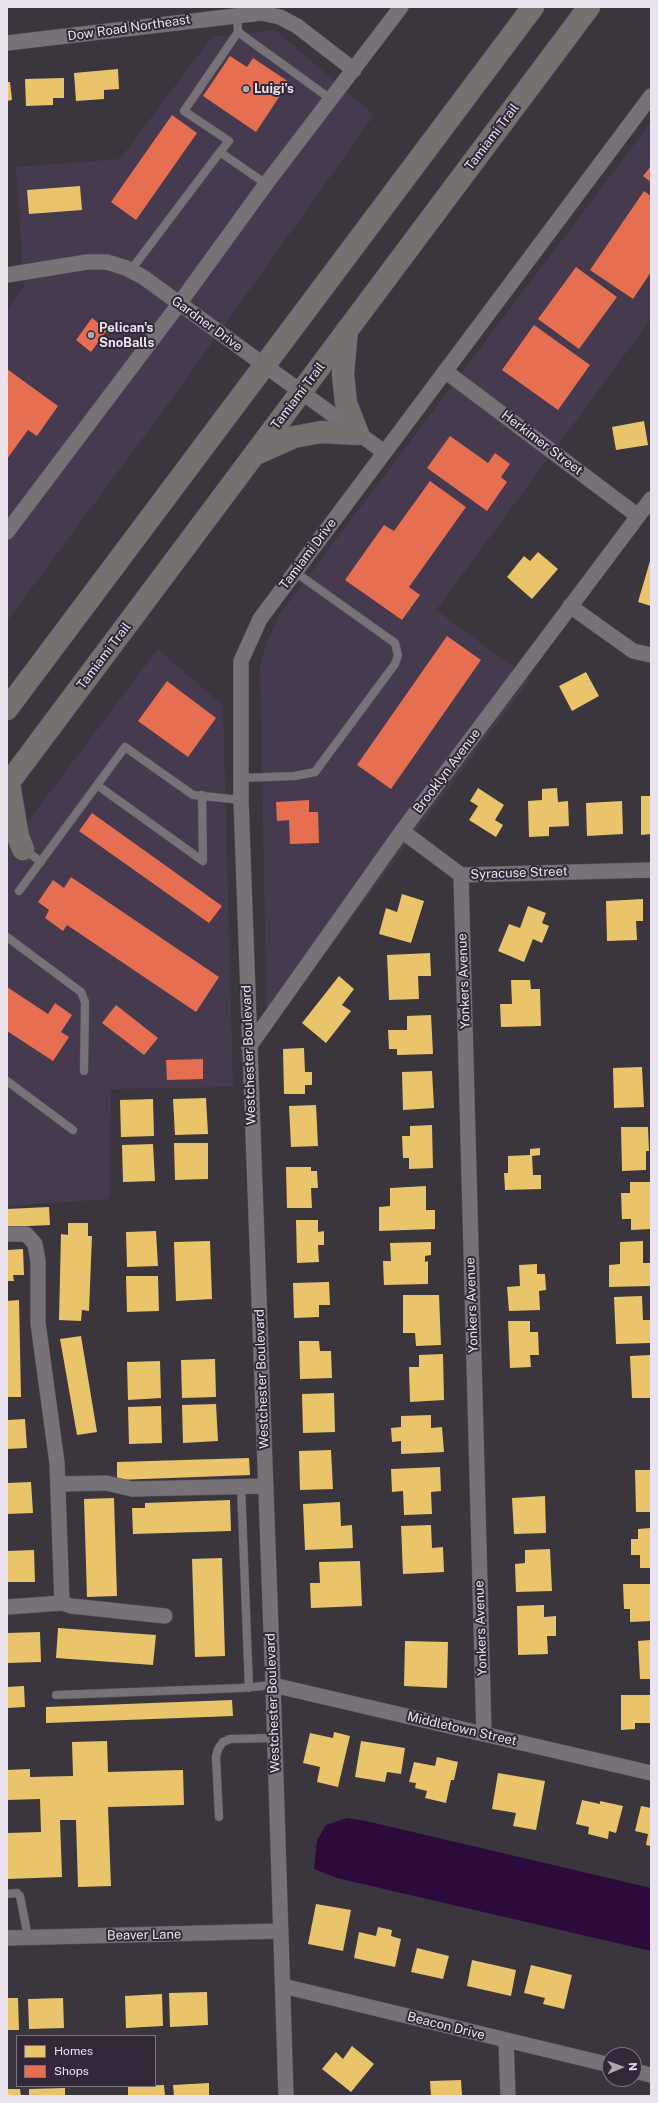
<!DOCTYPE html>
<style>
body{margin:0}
#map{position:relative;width:658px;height:2103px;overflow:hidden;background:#3b363e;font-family:"Public Sans",sans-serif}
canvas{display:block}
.frame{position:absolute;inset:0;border:8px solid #eae3ee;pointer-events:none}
.legend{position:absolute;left:16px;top:2035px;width:140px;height:52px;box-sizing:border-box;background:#322838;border:1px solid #7c7381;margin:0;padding:5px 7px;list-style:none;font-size:12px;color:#eae3ee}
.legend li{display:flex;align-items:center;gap:8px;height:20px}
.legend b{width:20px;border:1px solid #7c7381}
.north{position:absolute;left:602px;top:2047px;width:40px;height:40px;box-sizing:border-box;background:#322838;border:1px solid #7c7381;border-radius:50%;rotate:88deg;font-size:11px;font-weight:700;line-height:16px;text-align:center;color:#eae3ee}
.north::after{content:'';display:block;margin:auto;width:14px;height:18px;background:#ada6b0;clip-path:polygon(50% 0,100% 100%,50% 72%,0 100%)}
</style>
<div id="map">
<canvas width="658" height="2103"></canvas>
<div class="frame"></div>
<ul class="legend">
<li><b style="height:11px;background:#e9c46a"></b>Homes</li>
<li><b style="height:11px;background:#e76f51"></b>Shops</li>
</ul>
<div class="north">N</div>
</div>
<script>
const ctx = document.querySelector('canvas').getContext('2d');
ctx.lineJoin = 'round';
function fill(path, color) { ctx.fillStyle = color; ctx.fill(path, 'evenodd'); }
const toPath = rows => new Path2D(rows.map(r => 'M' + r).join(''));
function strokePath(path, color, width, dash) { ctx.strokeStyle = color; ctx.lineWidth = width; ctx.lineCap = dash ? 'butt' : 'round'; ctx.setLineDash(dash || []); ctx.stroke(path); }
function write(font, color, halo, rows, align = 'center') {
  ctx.font = font + ' "Public Sans",sans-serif'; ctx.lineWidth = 4; ctx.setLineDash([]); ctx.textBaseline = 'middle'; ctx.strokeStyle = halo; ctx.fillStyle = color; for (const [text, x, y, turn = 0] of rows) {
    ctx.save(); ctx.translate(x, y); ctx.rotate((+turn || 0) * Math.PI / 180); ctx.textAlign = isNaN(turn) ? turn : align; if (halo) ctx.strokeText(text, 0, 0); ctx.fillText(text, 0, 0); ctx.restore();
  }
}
fill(toPath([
 [275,30,374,115,174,396,7,621,7,310,24,287,16,167,120,159,212,37],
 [651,122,651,319,436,610,530,679,267,1032,260,667,267,642,279,615],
 [158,649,223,706,233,1087,111,1089,109,1199,7,1206,7,849]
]), '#463a4e');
fill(toPath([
 [347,1818,366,1821,651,1888,651,1951,337,1878,314,1869,317,1840,326,1825]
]), '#2c0a3b');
fill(toPath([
 [118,69,119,89,104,90,104,99,76,101,74,73],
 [64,78,64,98,53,98,53,105,26,106,25,79],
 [7,82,10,82,12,100,7,101],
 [80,186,82,210,29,214,27,190],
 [644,421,648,445,616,450,612,427],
 [538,552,558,569,532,599,507,577,524,556,530,561],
 [650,561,651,561,651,606,638,602],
 [586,672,599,696,572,711,559,686],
 [478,788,504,805,495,820,503,825,496,837,469,820,478,806,470,801],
 [557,788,558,802,568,801,569,826,549,827,549,836,529,837,528,801,542,800,542,789],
 [641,796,651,796,651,834,641,835],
 [622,801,623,834,587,836,586,803],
 [402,894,424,901,411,943,379,934,386,908,397,912],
 [643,899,643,921,636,921,637,940,607,941,606,901],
 [528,906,546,913,542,923,549,926,542,943,533,939,524,962,498,951,509,924,520,928],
 [430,953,431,976,418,976,419,999,389,1000,387,955],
 [339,976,354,989,342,1005,351,1011,326,1043,302,1023],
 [511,980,530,980,531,989,540,989,541,1026,501,1027,500,1004,512,1004],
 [431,1015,433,1054,397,1055,397,1049,389,1049,388,1030,407,1030,407,1016],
 [304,1048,305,1072,312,1072,312,1085,305,1085,305,1094,284,1094,283,1049],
 [642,1067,644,1107,614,1108,613,1068],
 [432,1071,434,1108,403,1110,402,1072],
 [206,1098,208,1134,175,1135,173,1099],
 [153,1099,154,1136,121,1137,120,1100],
 [316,1105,318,1146,291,1147,289,1106],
 [432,1125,433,1168,409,1169,409,1158,403,1158,402,1136,410,1136,410,1126],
 [621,1127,648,1127,649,1151,646,1151,646,1170,622,1171],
 [174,1143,208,1143,208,1179,175,1180],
 [153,1144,155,1181,123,1182,122,1145],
 [540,1148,540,1155,532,1156,533,1175,541,1175,541,1189,505,1190,504,1173,508,1173,508,1156,530,1155,530,1149],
 [286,1167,311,1167,311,1171,317,1171,318,1188,311,1188,312,1208,287,1208],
 [630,1182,650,1182,651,1229,631,1230,631,1219,622,1219,621,1193,630,1193],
 [426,1186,426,1210,435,1210,435,1229,379,1231,379,1207,390,1206,390,1188],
 [49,1207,50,1225,7,1227,7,1209],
 [296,1220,318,1220,318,1232,324,1231,324,1245,318,1245,319,1262,297,1263],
 [68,1223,88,1223,88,1236,92,1236,89,1311,82,1310,81,1321,59,1320,61,1234,68,1235],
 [156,1231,158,1266,127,1267,126,1232],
 [210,1241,212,1299,176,1301,174,1242],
 [643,1241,643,1263,651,1263,651,1286,609,1287,609,1265,620,1264,620,1242],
 [431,1242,431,1255,425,1256,425,1262,428,1261,428,1284,384,1285,383,1261,391,1261,390,1243],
 [23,1249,24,1275,13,1275,14,1281,7,1281,7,1250],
 [537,1264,537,1274,545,1274,546,1290,539,1291,540,1310,509,1311,507,1287,520,1286,519,1265],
 [126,1276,158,1276,159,1311,127,1312],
 [329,1282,330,1305,319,1305,319,1317,294,1318,293,1283],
 [403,1295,439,1295,441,1345,416,1346,415,1333,403,1333],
 [642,1296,643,1320,651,1320,651,1343,616,1344,614,1297],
 [19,1300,21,1397,7,1397,7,1301],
 [508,1321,530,1321,530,1332,538,1332,539,1355,530,1355,531,1367,510,1368],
 [81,1336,97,1432,77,1435,60,1339],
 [299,1341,319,1341,320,1351,331,1351,332,1378,300,1379],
 [443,1354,444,1400,410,1402,409,1367,419,1367,419,1355],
 [651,1355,651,1398,632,1398,630,1356],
 [215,1359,216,1397,182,1398,181,1360],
 [160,1361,161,1398,128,1400,127,1362],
 [334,1393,335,1432,303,1433,302,1394],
 [216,1404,218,1441,183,1443,182,1405],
 [161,1406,162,1443,129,1444,128,1407],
 [431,1415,431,1428,442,1427,444,1452,401,1454,401,1441,392,1442,391,1428,401,1427,401,1416],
 [25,1419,27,1448,7,1449,7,1420],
 [331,1450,333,1489,300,1490,299,1451],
 [249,1458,250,1475,117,1480,117,1462],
 [440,1467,441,1491,431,1492,432,1514,404,1515,403,1491,392,1492,391,1469],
 [635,1470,651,1470,651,1512,636,1512],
 [31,1482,33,1513,7,1514,7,1483],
 [545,1496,546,1533,514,1534,512,1498],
 [114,1498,117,1596,87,1597,84,1499],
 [230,1500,231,1531,133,1534,132,1508,145,1508,145,1503],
 [340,1502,341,1526,352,1525,353,1548,305,1550,303,1504],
 [431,1525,432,1548,443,1547,444,1572,403,1574,401,1526],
 [651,1528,651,1568,640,1568,640,1555,631,1555,631,1539,638,1539,638,1529],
 [550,1549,552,1591,516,1592,515,1564,525,1563,525,1550],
 [34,1550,35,1582,7,1582,7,1551],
 [222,1558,225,1656,195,1657,192,1559],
 [360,1561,362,1606,311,1608,310,1583,320,1583,319,1562],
 [623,1584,651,1584,651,1621,630,1622,630,1609,624,1609],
 [544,1605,544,1617,556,1616,556,1636,547,1636,548,1654,518,1655,517,1606],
 [58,1628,156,1635,153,1665,56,1658],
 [40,1632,41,1662,7,1663,7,1633],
 [651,1640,651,1679,640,1679,638,1641],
 [405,1641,448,1642,447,1688,404,1686],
 [24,1686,25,1707,7,1708,7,1687],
 [621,1695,651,1695,651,1723,635,1723,635,1729,621,1730],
 [232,1700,233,1716,46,1723,46,1707],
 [334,1732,350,1736,338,1787,317,1782,320,1767,303,1763,310,1733,333,1738],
 [107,1741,108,1772,183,1770,184,1805,108,1807,111,1886,78,1887,76,1820,60,1820,62,1877,7,1879,7,1833,41,1832,40,1799,7,1800,7,1770,30,1769,30,1777,73,1776,72,1742],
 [361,1741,405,1748,401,1774,387,1772,385,1782,355,1777],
 [437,1757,458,1762,454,1780,451,1780,446,1803,425,1798,427,1791,415,1788,416,1783,409,1782,414,1762,435,1766],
 [498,1773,545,1781,536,1830,513,1826,516,1813,492,1809],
 [582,1800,600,1804,600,1801,623,1806,616,1833,609,1831,608,1839,588,1834,589,1827,576,1824],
 [641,1806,651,1808,651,1846,646,1845,648,1834,635,1831],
 [316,1904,351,1910,343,1951,308,1944],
 [378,1927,392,1930,391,1936,401,1939,395,1967,354,1958,359,1932,376,1936],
 [417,1948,449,1956,443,1979,411,1972],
 [472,1960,516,1970,511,1996,467,1986],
 [531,1965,572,1975,564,2009,543,2004,545,1998,524,1993],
 [207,1992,208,2025,170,2027,169,1993],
 [162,1994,163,2026,126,2028,125,1996],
 [7,1998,18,1998,19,2030,7,2030],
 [63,1998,64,2028,29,2029,28,1999],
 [352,2046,374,2064,351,2092,322,2069,336,2052,343,2059],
 [461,2080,462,2096,431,2096,430,2081],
 [209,2083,209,2096,174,2096,173,2085],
 [164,2085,165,2096,128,2096,128,2086],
 [65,2088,65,2096,29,2096,29,2089],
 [7,2089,20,2089,21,2096,7,2096]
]), '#e9c46a');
fill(toPath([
 [230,56,247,67,253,58,289,82,256,132,203,96],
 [172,115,197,133,136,220,111,202],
 [651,166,651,182,643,176],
 [644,191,651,196,651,272,633,299,590,270],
 [576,267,617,297,579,349,538,319],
 [92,318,107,330,91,352,76,340],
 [534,325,590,365,558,410,502,370],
 [7,369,58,406,37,436,28,430,7,459],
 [450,436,488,463,495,453,510,464,501,477,507,482,487,511,427,468],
 [430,481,466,507,409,587,420,595,402,620,345,580,384,525,394,531],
 [447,636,481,660,391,789,357,765],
 [167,681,216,718,188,757,138,721],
 [309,800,309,812,318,812,319,843,290,844,289,820,277,821,276,802],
 [92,813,222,906,209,923,79,831],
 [71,877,219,977,196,1012,67,925,63,931,45,918,49,910,38,902,53,880,64,888],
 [7,987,48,1014,55,1003,72,1015,61,1032,69,1037,53,1061,7,1031],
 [116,1005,158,1038,144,1055,102,1023],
 [203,1059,203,1079,167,1080,166,1060]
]), '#e76f51');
const lane = toPath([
 [238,32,332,100],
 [220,152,229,141,184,111,238,32,237,15],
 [131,270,220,152,266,184],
 [241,778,295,776,315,772,395,664,398,655,395,643,295,572],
 [97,785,203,861,202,795],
 [24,849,41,862],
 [19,891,125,747,193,795,241,800],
 [7,937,81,992,85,1002,84,1071],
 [7,1081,73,1130],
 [241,1486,249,1688],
 [56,1695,241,1688,273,1685],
 [219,1817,216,1757,218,1749,223,1742,230,1739,274,1738],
 [7,1894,17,1893,20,1896,28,1937]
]);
const street = toPath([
 [7,43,261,13,280,17,297,26,354,70],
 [7,275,87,262,107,262,126,268,143,277,384,452],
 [445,371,638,516],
 [7,532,179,304,266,184,401,7],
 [570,606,633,651,651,655],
 [402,831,461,875,651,870],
 [461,875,484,1734],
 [249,1047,402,831,651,499],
 [7,1234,26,1234,35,1244,38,1261,38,1323,57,1463,62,1603,7,1607],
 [58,1484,106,1483,132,1489,266,1486],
 [62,1603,71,1606,165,1616],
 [273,1685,651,1773],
 [7,1938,281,1931],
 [283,1986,610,2065],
 [506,2040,508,2096],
 [634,2071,651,2075],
 [286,2096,273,1685,241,800,241,661,260,619,651,96]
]);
const primary = toPath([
 [256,454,294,437,321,432,358,434,346,403,343,374,347,330],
 [7,709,533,7],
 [9,783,18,837,23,849],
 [7,785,589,7]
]);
strokePath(lane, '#575259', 9);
strokePath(street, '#575259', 16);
strokePath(primary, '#575259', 23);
strokePath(lane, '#767278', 8);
strokePath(street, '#767278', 15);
strokePath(primary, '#76706f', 22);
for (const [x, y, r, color] of [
 [246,89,4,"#ada6b0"],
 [91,335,4,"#ada6b0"]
]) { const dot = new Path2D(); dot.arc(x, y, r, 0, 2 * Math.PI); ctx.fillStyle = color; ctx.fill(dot); strokePath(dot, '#322838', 1.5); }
write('13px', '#eae3ee', '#322838', [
 ["Dow Road Northeast",129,28,-8],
 ["Tamiami Trail",492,137,-53],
 ["Gardner Drive",207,324,36],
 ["Tamiami Trail",298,396,-53],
 ["Herkimer Street",542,443,37],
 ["Tamiami Drive",308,554,-53],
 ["Tamiami Trail",104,656,-53],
 ["Brooklyn Avenue",447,771,-53],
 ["Syracuse Street",519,873,-2],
 ["Yonkers Avenue",464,981,-92],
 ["Westchester Boulevard",249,1055,-92],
 ["Yonkers Avenue",472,1305,-92],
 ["Westchester Boulevard",262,1379,-92],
 ["Yonkers Avenue",481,1628,-92],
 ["Westchester Boulevard",273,1703,-92],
 ["Middletown Street",462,1729,13],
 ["Beaver Lane",144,1935,-1],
 ["Beacon Drive",446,2026,14]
]);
write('bold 13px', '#eae3ee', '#322838', [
 ["Luigi's",254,89],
 ["Pelican's",99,328],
 ["SnoBalls",99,343]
], 'left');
</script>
